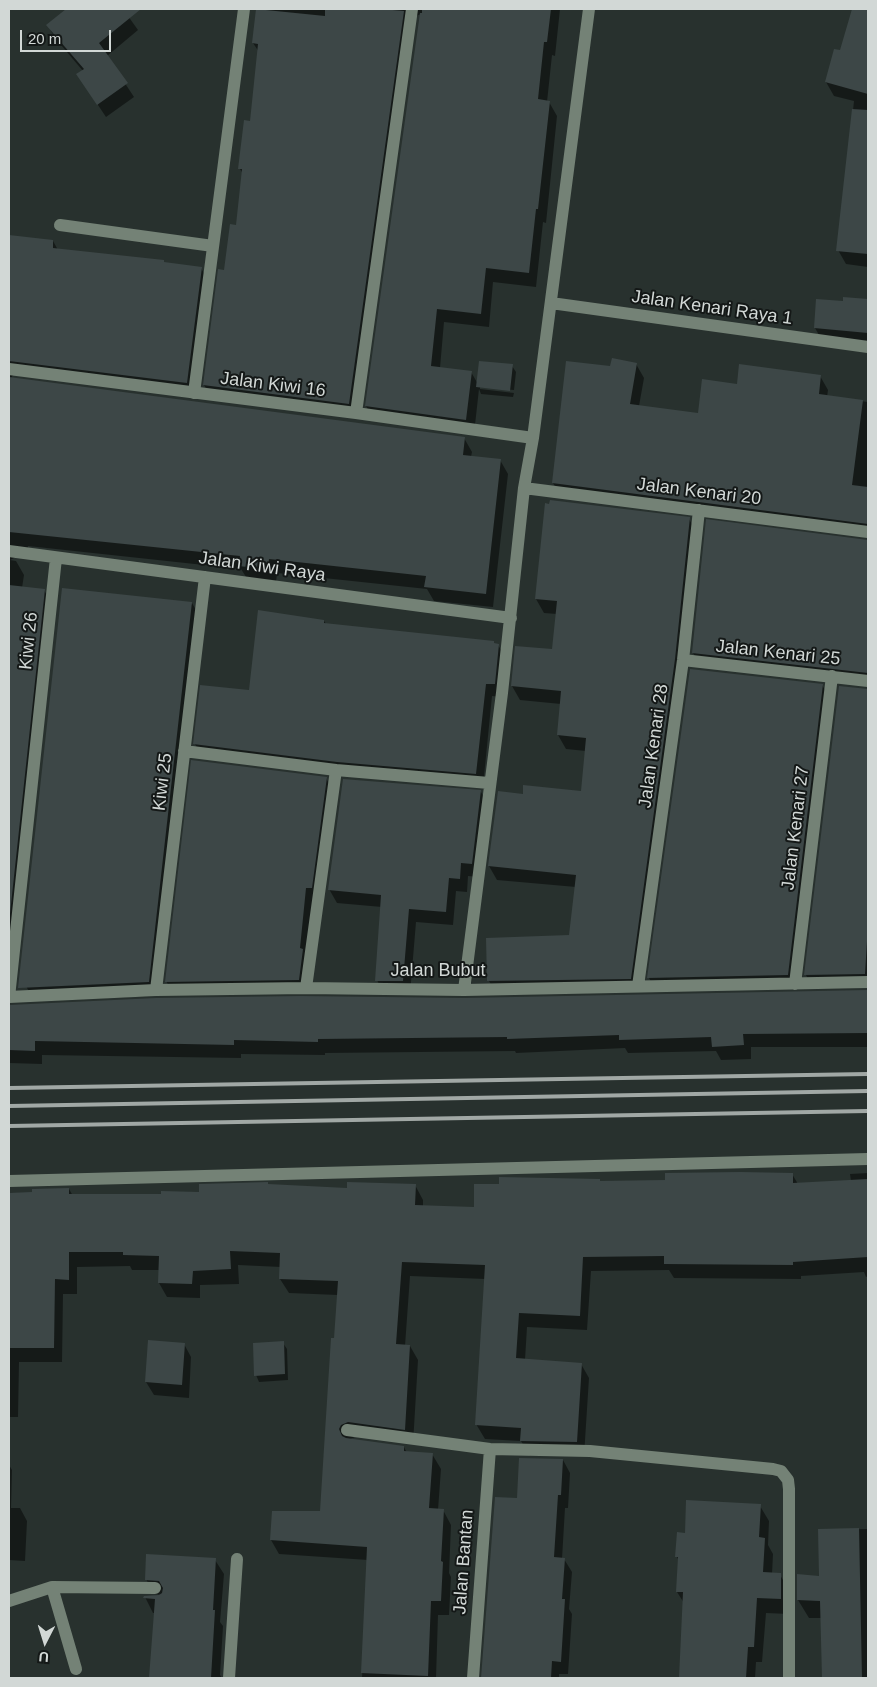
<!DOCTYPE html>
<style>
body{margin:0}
#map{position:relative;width:877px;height:1687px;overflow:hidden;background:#28312e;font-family:Arial,sans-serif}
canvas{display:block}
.frame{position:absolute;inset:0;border:10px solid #d2d8d6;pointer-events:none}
.north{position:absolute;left:20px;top:1617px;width:50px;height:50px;-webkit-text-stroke:4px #141817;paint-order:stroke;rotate:185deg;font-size:14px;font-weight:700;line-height:20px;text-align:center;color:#d2d8d6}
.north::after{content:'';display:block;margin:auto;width:18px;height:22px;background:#d2d8d6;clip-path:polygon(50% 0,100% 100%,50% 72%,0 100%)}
.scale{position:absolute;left:20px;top:30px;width:91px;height:22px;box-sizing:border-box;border:2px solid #d2d8d6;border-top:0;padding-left:6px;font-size:15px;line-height:18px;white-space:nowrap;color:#d2d8d6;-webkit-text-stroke:4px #141817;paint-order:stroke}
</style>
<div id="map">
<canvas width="877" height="1687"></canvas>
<div class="frame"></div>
<div class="north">U</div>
<div class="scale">20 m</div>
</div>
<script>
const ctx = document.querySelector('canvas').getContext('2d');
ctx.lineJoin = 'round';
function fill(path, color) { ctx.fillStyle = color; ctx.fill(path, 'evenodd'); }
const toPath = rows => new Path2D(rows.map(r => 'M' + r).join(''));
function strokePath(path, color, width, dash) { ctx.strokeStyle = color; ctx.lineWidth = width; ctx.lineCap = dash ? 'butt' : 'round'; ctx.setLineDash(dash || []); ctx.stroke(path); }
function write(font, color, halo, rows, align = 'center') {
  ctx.font = font + ' Arial,sans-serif'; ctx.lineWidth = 4; ctx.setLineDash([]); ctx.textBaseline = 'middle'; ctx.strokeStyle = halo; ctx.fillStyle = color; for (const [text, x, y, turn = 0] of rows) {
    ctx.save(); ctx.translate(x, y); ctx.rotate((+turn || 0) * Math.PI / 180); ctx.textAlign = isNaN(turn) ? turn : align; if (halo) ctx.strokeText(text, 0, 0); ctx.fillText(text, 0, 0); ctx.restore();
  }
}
fill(toPath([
 [68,9,123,9,138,30,107,56,134,97,106,117,78,75,83,71,56,39,48,26],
 [259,9,560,9,555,56,552,55,547,102,549,102,557,116,546,223,543,222,536,287,493,282,489,327,444,322,440,368,471,372,478,384,512,366,516,372,514,390,480,387,480,389,514,393,513,397,481,394,479,389,474,434,374,420,366,406,421,14,414,17,356,417,212,399,204,385,225,271,237,226,243,174,240,169,251,122,259,52,253,43],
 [853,9,868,9,868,267,846,264,838,250,854,101,834,96,826,82,841,52],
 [9,236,53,241,58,250,201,268,209,282,194,397,13,375,11,378,464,438,472,452,471,457,500,460,508,474,493,607,434,601,427,589,277,573,276,583,248,580,241,569,28,546,26,557,18,556,10,560,16,561,24,575,22,588,44,590,52,604,9,971],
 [845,298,868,300,868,345,823,342,815,328,844,303],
 [636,364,644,378,639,406,699,414,738,386,820,376,828,390,827,397,868,402,868,536,561,497,553,483,611,367],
 [689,519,697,533,638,992,497,995,489,981,487,940,570,936,576,887,497,880,489,866,524,795,582,792,586,751,566,749,558,735,561,704,520,700,512,686,553,651,557,614,544,613,536,599],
 [867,541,868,685,701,666,693,653],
 [192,603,200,617,156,996,35,1001,27,988,28,970],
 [324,621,326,624,498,645,506,658,502,697,492,696,483,786,202,757,195,744],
 [691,670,822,685,830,698,795,988,656,991,649,978],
 [840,687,868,690,868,988,813,989,806,975],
 [326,778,332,789,305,991,173,993,166,981],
 [481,792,488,805,479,877,468,876,467,892,456,891,453,925,416,922,410,994,384,994,377,980,382,907,337,903,329,889],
 [868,991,868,1047,751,1047,751,1059,721,1060,716,1051,628,1053,625,1048,516,1053,515,1051,325,1053,325,1055,241,1054,241,1058,42,1055,42,1064,9,1063,9,1018,24,1019,464,999],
 [868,1173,868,1276,866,1277,864,1272,801,1276,801,1279,674,1278,669,1270,591,1271,587,1330,527,1327,525,1360,581,1364,589,1378,584,1456,530,1456,521,1441,485,1439,476,1424,485,1279,410,1276,405,1346,410,1346,418,1360,413,1444,357,1436,348,1440,404,1447,407,1453,432,1454,441,1469,438,1510,443,1510,451,1525,449,1573,451,1577,449,1615,438,1615,436,1678,362,1678,368,1560,279,1554,271,1540,321,1513,338,1295,289,1293,280,1279,281,1267,238,1265,239,1284,200,1285,200,1298,167,1297,159,1283,159,1270,132,1270,130,1266,77,1267,77,1294,63,1294,62,1362,19,1362,18,1417,9,1417,9,1194,34,1193,69,1189,73,1196,200,1193,268,1186,348,1190,415,1185,423,1200,423,1206,475,1208,601,1183,666,1182,792,1174,798,1184,851,1181,850,1174],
 [283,1343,287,1349,288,1380,259,1382,256,1375],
 [184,1344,191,1357,189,1398,154,1395,146,1382],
 [563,1460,570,1473,568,1508,565,1508,562,1559,564,1559,572,1572,569,1609,572,1614,568,1674,559,1674,559,1678,482,1678,496,1498,518,1500],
 [9,1465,12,1470,11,1508,20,1508,27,1521,25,1561,9,1560],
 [760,1506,769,1521,768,1545,773,1554,772,1574,780,1575,789,1590,789,1614,766,1613,762,1662,756,1662,755,1678,680,1678,684,1603,677,1592,679,1561,677,1557,686,1534],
 [868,1529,868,1678,823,1678,822,1618,809,1618,798,1600,821,1577,820,1530],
 [215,1560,224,1574,220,1622,223,1626,220,1675,222,1678,151,1678,155,1613,153,1613,145,1597,163,1595,154,1594,146,1579]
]), '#0007');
fill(toPath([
 [66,9,141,9,99,43,128,83,97,105,76,74,84,69,46,25],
 [256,9,325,16,325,9,381,9,404,11,349,404,203,385,218,269,224,270,230,224,236,225,242,169,238,169,244,120,250,121,258,44,252,43],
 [422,9,551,9,547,42,544,42,538,99,550,101,538,209,536,209,529,273,486,268,481,314,437,309,431,366,472,371,466,420,365,406,420,13,422,13],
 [852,9,868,9,868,94,825,82,834,49,840,50],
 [852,109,868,110,868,254,836,251],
 [9,235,53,240,53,248,164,260,164,262,202,267,187,383,9,361],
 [843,297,868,299,868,333,814,328,816,299,843,301],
 [612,358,637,363,630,404,698,413,702,379,737,384,739,364,821,375,819,394,863,400,852,485,868,487,868,524,552,483,566,361,610,366],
 [479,361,513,364,510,391,476,387],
 [9,377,465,437,463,455,501,459,486,594,424,587,426,576,269,559,268,569,238,566,240,556,9,532],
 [550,500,690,517,675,659,631,979,487,981,486,938,569,935,576,875,488,866,498,791,523,794,523,785,581,791,586,738,557,735,561,691,511,686,515,646,552,649,557,601,535,599,545,503,549,504],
 [706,519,868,540,868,673,692,653],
 [9,585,45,589,9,923],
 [62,588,192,602,149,982,18,988],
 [258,610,324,620,324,623,466,638,494,641,494,643,499,644,495,684,486,684,476,774,337,762,193,744,200,685,249,690],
 [690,669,823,684,788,975,647,978],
 [839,686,868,689,868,925,865,974,804,975],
 [191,760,327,777,312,888,306,888,300,948,303,949,299,980,165,982],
 [343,779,481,790,472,864,461,863,460,879,449,878,446,912,409,909,403,981,375,981,381,895,328,890],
 [868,990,868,1033,743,1034,744,1045,712,1047,711,1037,619,1040,619,1035,507,1039,507,1037,318,1039,318,1042,234,1040,234,1045,35,1041,35,1051,9,1050,9,1005,156,998,300,996,464,998],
 [740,1172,793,1173,793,1183,868,1179,868,1257,793,1262,793,1265,664,1264,664,1256,583,1257,580,1316,519,1313,516,1358,582,1363,577,1442,520,1441,521,1428,475,1425,485,1265,402,1262,396,1344,410,1345,405,1430,348,1422,341,1425,339,1429,342,1436,346,1438,404,1446,404,1451,433,1453,429,1508,444,1509,441,1561,443,1562,441,1601,431,1601,428,1676,361,1673,367,1547,270,1540,272,1511,320,1511,331,1338,334,1338,338,1281,279,1279,280,1253,230,1251,231,1269,193,1271,192,1284,158,1283,159,1256,123,1255,123,1252,69,1252,69,1280,55,1279,54,1348,9,1348,9,1193,32,1192,32,1189,69,1188,69,1194,161,1194,161,1191,199,1192,199,1184,268,1182,268,1184,347,1188,347,1182,416,1184,415,1205,474,1207,474,1184,499,1184,499,1177,600,1179,600,1181,665,1180,665,1173],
 [148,1340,185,1343,182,1385,145,1382],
 [284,1341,285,1374,254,1376,253,1343],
 [519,1458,563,1459,561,1495,558,1495,554,1557,565,1558,562,1599,565,1599,561,1662,552,1661,551,1678,481,1678,495,1497,517,1498],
 [686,1500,761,1504,759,1537,765,1538,763,1572,781,1573,781,1599,757,1598,754,1647,748,1647,746,1678,679,1678,683,1592,676,1592,678,1557,675,1557,677,1532,685,1533],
 [859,1528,862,1678,822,1678,820,1601,797,1600,797,1574,819,1576,818,1529],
 [146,1554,216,1558,213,1610,215,1610,211,1678,149,1678,155,1599,143,1598,144,1596,159,1595,162,1593,163,1588,159,1581,145,1580]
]), '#3d4747');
strokePath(toPath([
 [60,225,213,246],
 [551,303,868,347],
 [9,369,356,413,533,438],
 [194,393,244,9],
 [356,413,412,9],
 [524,488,868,532],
 [9,551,511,618],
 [683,660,868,681],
 [184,751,336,770,489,783],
 [795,984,832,676],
 [638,986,683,660,699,510],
 [306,988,336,770],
 [156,990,205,577],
 [464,990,502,693,524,488,533,438,589,9],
 [9,997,156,990,306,988,464,990,868,982],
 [9,997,56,558],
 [9,1181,868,1159],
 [347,1430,490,1449,590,1451,773,1469,781,1471,788,1480,789,1489,789,1678],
 [52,1587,76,1669],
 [9,1601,52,1587,155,1588],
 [229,1678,237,1559],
 [473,1678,490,1449]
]), '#748276', 12);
strokePath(toPath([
 [9,1088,868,1074],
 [9,1106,868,1091],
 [9,1126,868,1111]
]), '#a1a8a5', 4);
write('18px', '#d2d8d6', '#141817', [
 ["Jalan Kenari Raya 1",712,308,8],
 ["Jalan Kiwi 16",273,385,7],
 ["Jalan Kenari 20",699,492,7],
 ["Jalan Kiwi Raya",262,567,8],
 ["Kiwi 26",29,641,-84],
 ["Jalan Kenari 25",778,653,6],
 ["Jalan Kenari 28",654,746,-82],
 ["Kiwi 25",163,782,-83],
 ["Jalan Kenari 27",796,828,-83],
 ["Jalan Bubut",438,971],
 ["Jalan Bantan",464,1562,-86]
]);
</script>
